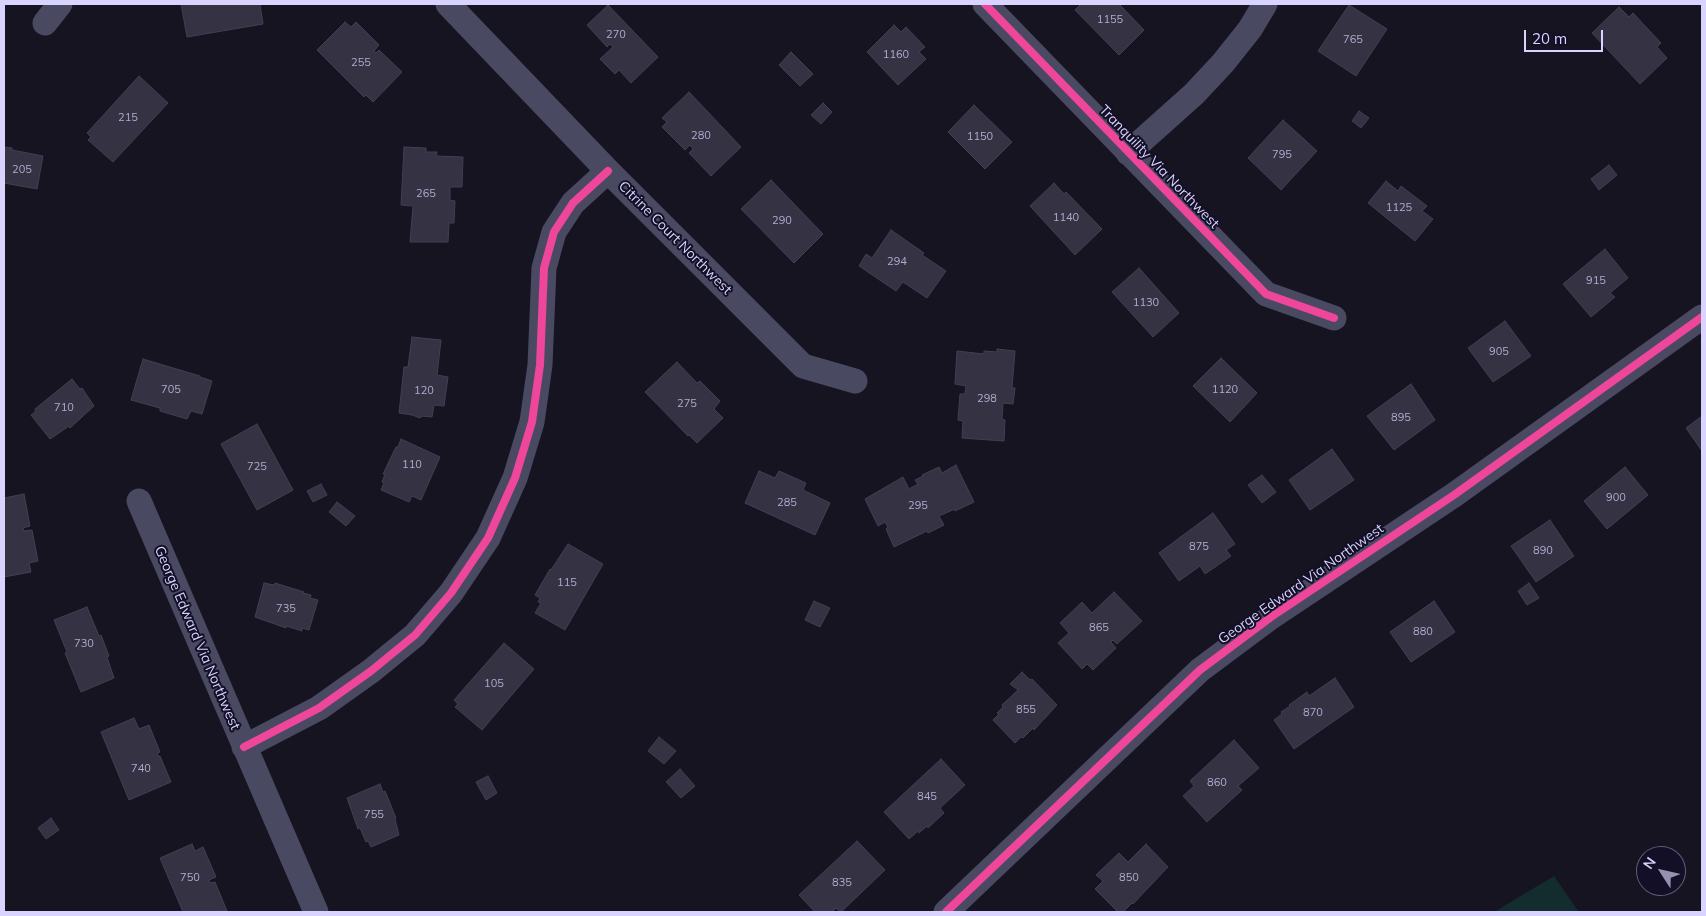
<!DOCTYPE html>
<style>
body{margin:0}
#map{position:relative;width:1706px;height:916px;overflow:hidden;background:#161421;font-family:Mulish,sans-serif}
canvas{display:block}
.frame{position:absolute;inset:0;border:5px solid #d9d4ff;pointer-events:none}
.north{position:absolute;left:1636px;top:846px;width:50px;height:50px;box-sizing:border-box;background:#130f26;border:1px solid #625e7d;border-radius:50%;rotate:305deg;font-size:14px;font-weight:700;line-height:20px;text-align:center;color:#d9d4ff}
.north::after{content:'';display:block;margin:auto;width:18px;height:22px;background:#9591b1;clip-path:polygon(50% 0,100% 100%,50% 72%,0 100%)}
.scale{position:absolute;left:1524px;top:30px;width:79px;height:22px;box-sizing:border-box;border:2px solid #d9d4ff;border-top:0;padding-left:6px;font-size:15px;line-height:18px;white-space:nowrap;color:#d9d4ff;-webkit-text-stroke:4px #130f26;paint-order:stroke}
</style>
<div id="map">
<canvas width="1706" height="916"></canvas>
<div class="frame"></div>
<div class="north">N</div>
<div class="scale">20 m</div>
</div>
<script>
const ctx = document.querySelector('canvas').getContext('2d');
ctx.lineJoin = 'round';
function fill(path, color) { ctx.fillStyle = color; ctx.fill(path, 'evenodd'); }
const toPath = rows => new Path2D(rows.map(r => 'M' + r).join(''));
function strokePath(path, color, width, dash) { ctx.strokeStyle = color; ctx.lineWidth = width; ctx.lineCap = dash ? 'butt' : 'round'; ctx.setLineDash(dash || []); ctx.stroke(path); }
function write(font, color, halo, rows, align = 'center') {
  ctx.font = font + ' Mulish,sans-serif'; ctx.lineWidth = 4; ctx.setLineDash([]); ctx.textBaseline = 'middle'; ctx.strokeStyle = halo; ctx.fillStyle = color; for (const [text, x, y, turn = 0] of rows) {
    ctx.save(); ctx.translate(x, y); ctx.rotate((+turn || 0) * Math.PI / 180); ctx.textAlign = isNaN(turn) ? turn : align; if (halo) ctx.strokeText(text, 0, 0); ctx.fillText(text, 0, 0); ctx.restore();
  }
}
fill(toPath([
 [1554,876,1579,912,1494,912]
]), '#132c2d');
const building = toPath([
 [181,4,260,4,263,24,187,37,181,4],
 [1081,4,1119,4,1144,30,1119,55,1075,10,1081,4],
 [608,5,658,57,631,83,619,70,615,74,600,59,613,47,610,44,607,47,587,25,608,5],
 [1349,5,1387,29,1356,76,1318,51,1349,5],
 [1619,7,1629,17,1633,13,1661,43,1657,47,1667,58,1640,84,1592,33,1619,7],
 [345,22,351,27,356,22,379,45,374,51,376,53,379,50,402,72,373,102,366,95,364,97,317,50,345,22],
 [894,25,901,32,906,27,925,47,919,52,926,59,898,85,867,52,894,25],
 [791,52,813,74,800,86,779,65,791,52],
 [139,76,168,103,113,162,88,140,91,137,87,133,139,76],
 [689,92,741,147,711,176,689,153,693,149,690,145,685,150,662,127,667,122,662,118,689,92],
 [823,103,832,112,821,124,811,115,823,103],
 [974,105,1012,142,985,169,948,132,974,105],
 [1359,111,1369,118,1361,128,1352,121,1359,111],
 [1283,120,1317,151,1281,190,1248,158,1283,120],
 [4,147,12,148,12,150,43,156,37,189,4,183,4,185,4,147],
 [404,147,426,148,426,152,437,152,436,156,463,157,462,187,450,187,450,200,455,201,454,223,449,223,448,242,410,242,413,206,401,205,404,147],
 [1609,165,1617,175,1599,190,1591,179,1609,165],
 [771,180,823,234,794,263,741,209,771,180],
 [1386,181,1398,191,1401,186,1427,206,1422,211,1433,219,1415,241,1368,203,1386,181],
 [1054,183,1064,194,1066,192,1102,229,1075,255,1030,206,1054,183],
 [891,230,924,253,922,255,946,271,927,298,903,282,896,291,859,266,866,254,872,258,891,230],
 [1605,249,1628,278,1610,293,1615,297,1591,317,1563,284,1605,249],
 [1139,268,1179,313,1153,337,1112,292,1139,268],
 [1505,321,1531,356,1493,382,1468,348,1505,321],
 [412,337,441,340,437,375,448,377,444,406,434,405,432,417,422,416,420,418,412,415,399,413,404,367,408,367,412,337],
 [997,349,1015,351,1012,388,1015,388,1013,404,1003,403,1002,419,1005,420,1004,441,962,438,963,421,958,420,960,394,965,394,966,386,955,384,957,351,984,354,984,351,997,352,997,349],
 [1221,358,1257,393,1230,422,1193,386,1221,358],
 [143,359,200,376,200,377,212,381,202,414,191,411,187,419,160,411,160,408,131,400,143,359],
 [677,362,697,383,700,381,720,401,714,409,723,418,697,443,689,435,688,436,645,392,677,362],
 [72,379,80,389,82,388,94,406,70,428,69,426,50,439,31,415,36,411,35,409,72,379],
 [1411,384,1435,420,1394,450,1367,416,1411,384],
 [1702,416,1702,451,1686,428,1702,416],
 [257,424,293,490,257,510,221,444,257,424],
 [401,439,440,457,421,500,412,496,409,502,381,490,384,483,382,482,385,474,383,474,396,447,398,447,401,439],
 [1332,449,1354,480,1310,510,1289,480,1332,449],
 [956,465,974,502,955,511,955,509,939,516,944,525,928,533,927,531,894,547,886,529,888,527,885,522,878,526,865,499,903,477,909,489,918,484,915,480,923,476,922,475,939,467,942,473,956,465],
 [1625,467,1648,495,1607,529,1584,501,1625,467],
 [759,471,775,478,779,471,806,483,803,490,830,503,815,535,745,503,759,471],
 [1262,475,1276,492,1262,503,1248,485,1262,475],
 [321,484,327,495,313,502,307,491,321,484],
 [24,494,30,526,23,528,24,531,32,530,38,561,29,563,31,572,4,577,4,498,24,494],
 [337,502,355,516,346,526,329,512,337,502],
 [1213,513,1235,544,1226,550,1231,556,1205,574,1200,566,1179,581,1159,553,1213,513],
 [1550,520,1574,556,1536,582,1511,546,1550,520],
 [568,544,603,564,565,630,535,613,541,603,538,602,540,598,535,595,550,569,551,570,568,544],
 [264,583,274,585,275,583,304,592,303,593,311,595,310,598,318,600,309,630,302,628,302,631,286,626,286,628,255,617,264,583],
 [1529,583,1539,598,1527,605,1518,591,1529,583],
 [1114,592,1142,621,1117,644,1113,640,1111,642,1116,648,1093,670,1087,664,1082,669,1058,643,1069,633,1060,623,1082,602,1092,613,1114,592],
 [814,601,830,608,820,627,805,620,814,601],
 [1434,601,1455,632,1411,662,1390,632,1434,601],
 [87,607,99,636,101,635,109,656,107,657,114,678,81,692,65,653,67,652,54,620,87,607],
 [504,643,534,669,482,730,455,707,458,704,454,700,504,643],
 [1022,672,1030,680,1032,679,1057,705,1034,730,1033,728,1023,738,1021,737,1015,743,993,720,999,714,997,713,1003,707,1002,705,1018,690,1010,684,1022,672],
 [1335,678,1354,707,1294,749,1274,720,1282,714,1281,712,1290,706,1289,705,1307,692,1309,696,1335,678],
 [134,718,139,729,149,725,160,752,157,753,159,757,160,756,171,782,129,800,101,732,134,718],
 [659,737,676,751,664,764,648,751,659,737],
 [1234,740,1259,768,1238,786,1242,790,1207,822,1183,796,1194,786,1190,781,1234,740],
 [941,759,965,785,940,808,944,813,928,828,927,826,919,833,918,831,909,839,884,812,941,759],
 [680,769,695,786,681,798,666,782,680,769],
 [488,776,497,793,486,800,476,782,488,776],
 [380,784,383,792,385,791,396,818,395,819,399,835,371,847,368,841,366,842,360,828,358,829,347,798,380,784],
 [51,818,59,830,46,839,38,828,51,818],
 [857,841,885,870,841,912,836,908,832,912,815,912,799,895,857,841],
 [192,844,195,851,203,847,216,877,209,880,210,883,215,882,227,911,183,912,160,858,192,844],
 [1146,844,1168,867,1133,904,1132,903,1123,912,1118,912,1095,889,1103,881,1096,875,1119,853,1128,862,1146,844]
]);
fill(building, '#343243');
strokePath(building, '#433f54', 1);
strokePath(toPath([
 [448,4,608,171,803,366,855,381],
 [985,4,1266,294,1334,318],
 [45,23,60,4],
 [1128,153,1194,94,1223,63,1250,29,1265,4],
 [139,501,316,912],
 [244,747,319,708,371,671,415,635,451,593,488,538,515,478,532,422,540,365,544,268,554,232,573,203,608,171],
 [946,912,1200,670,1271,617,1454,495,1702,317]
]), '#4a4962', 25);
strokePath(toPath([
 [985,4,1266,294,1334,318],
 [244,747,319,708,371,671,415,635,451,593,488,538,515,478,532,422,540,365,544,268,554,232,573,203,608,171],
 [946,912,1200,670,1271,617,1454,495,1702,317]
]), '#ed469a', 8);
write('11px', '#b0acd0', null, [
 ["1155",1110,20],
 ["270",616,35],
 ["765",1353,40],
 ["1160",896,55],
 ["255",361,63],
 ["215",128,118],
 ["280",701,136],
 ["1150",980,137],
 ["795",1282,155],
 ["205",22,170],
 ["265",426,194],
 ["1125",1399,208],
 ["1140",1066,218],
 ["290",782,221],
 ["294",897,262],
 ["915",1596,281],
 ["1130",1146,303],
 ["905",1499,352],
 ["705",171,390],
 ["1120",1225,390],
 ["120",424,391],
 ["298",987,399],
 ["275",687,404],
 ["710",64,408],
 ["895",1401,418],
 ["110",412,465],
 ["725",257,467],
 ["900",1616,498],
 ["285",787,503],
 ["295",918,506],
 ["875",1199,547],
 ["890",1543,551],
 ["115",567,583],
 ["735",286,609],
 ["865",1099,628],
 ["880",1423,632],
 ["730",84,644],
 ["105",494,684],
 ["855",1026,710],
 ["870",1313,713],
 ["740",141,769],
 ["860",1217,783],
 ["845",927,797],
 ["755",374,815],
 ["750",190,878],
 ["850",1129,878],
 ["835",842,883]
]);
write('14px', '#d9d4ff', '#130f26', [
 ["Tranquility Via Northwest",1159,167,46],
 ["Citrine Court Northwest",675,238,45],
 ["George Edward Via Northwest",1301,584,-35],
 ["George Edward Via Northwest",197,638,67]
]);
</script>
